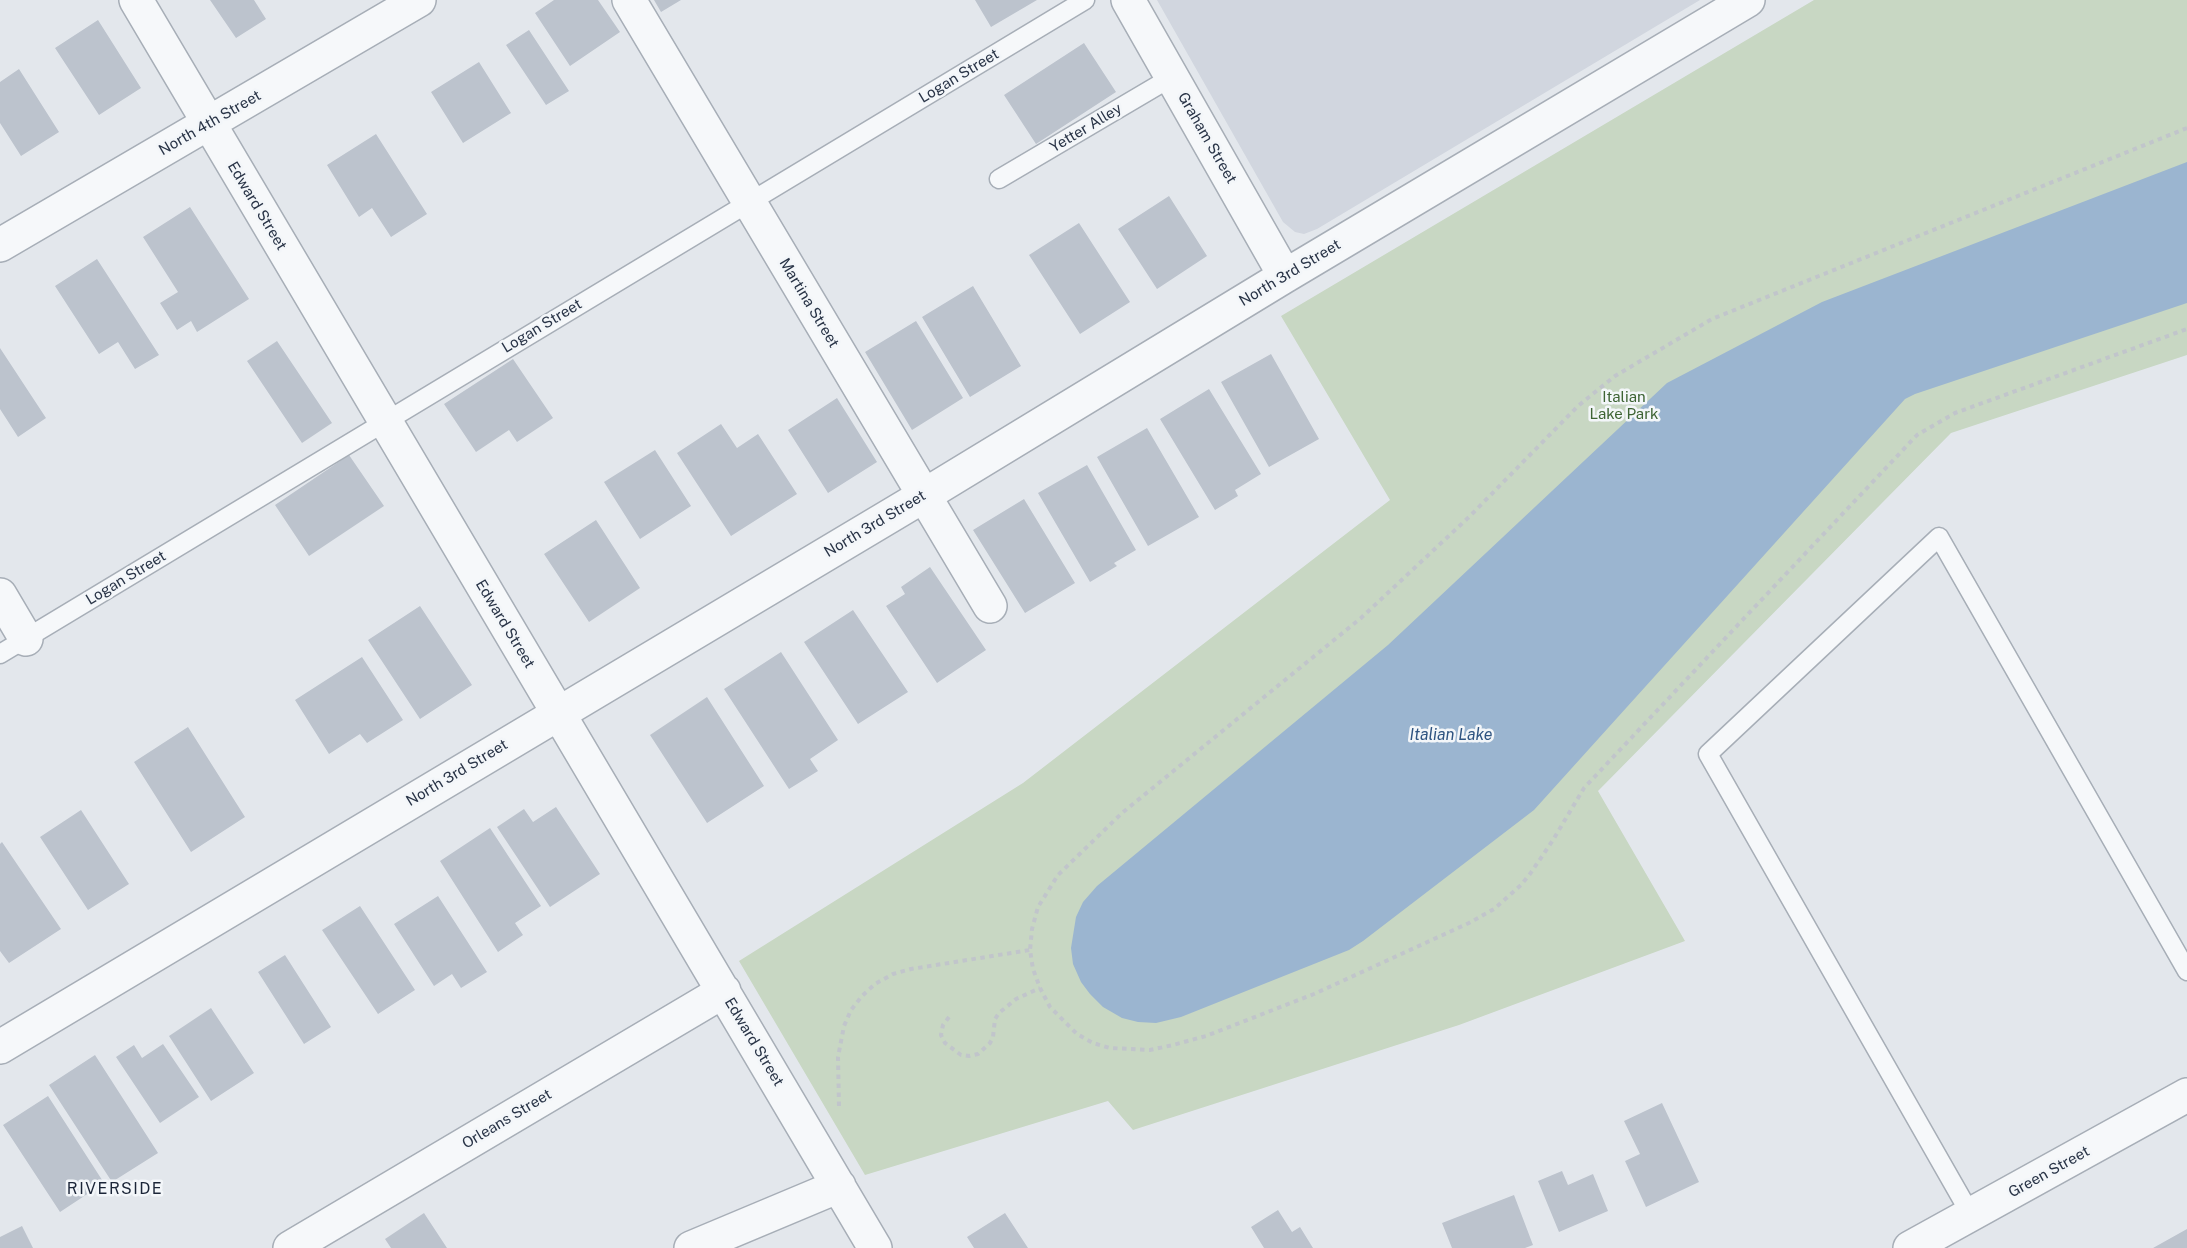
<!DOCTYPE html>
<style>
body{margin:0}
canvas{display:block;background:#e3e7ec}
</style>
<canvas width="2187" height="1248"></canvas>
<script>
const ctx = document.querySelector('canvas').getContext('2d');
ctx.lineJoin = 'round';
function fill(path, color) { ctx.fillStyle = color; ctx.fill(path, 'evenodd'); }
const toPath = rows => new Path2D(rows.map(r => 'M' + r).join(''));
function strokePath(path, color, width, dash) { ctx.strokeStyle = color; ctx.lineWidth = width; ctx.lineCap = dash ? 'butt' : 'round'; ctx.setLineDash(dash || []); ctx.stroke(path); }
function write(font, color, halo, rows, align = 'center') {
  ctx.font = font + ' "Public Sans",sans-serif'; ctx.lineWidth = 5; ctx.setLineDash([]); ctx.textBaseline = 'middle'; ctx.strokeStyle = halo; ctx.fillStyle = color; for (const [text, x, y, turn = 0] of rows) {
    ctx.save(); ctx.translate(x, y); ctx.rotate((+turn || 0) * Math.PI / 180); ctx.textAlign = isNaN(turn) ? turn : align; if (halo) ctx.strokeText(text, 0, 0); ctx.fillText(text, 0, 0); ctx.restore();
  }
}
fill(toPath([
 [1157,0,1700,0,1317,229,1304,234,1295,232,1283,222]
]), '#d1d6df');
fill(toPath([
 [1814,0,2187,0,2187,355,1951,433,1598,791,1685,941,1459,1025,1133,1130,1108,1101,865,1175,739,961,1023,783,1390,500,1281,316]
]), '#c8d7c3');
fill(toPath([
 [2187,162,2187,303,1915,394,1905,399,1534,810,1363,941,1349,950,1181,1017,1156,1023,1138,1022,1122,1018,1103,1007,1090,994,1081,982,1073,964,1071,948,1076,917,1083,902,1097,886,1388,645,1667,383,1822,302]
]), '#9bb5d0');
fill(toPath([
 [210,0,254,0,266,19,236,38],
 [554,0,598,0,620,32,570,66,535,13],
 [654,0,681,0,661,12],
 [975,0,1037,0,991,27],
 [98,20,141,88,99,115,55,48],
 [529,30,569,91,546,105,506,45],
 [1084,43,1116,92,1036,144,1004,95],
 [479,62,511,113,463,143,431,92],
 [19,69,59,132,21,156,0,123,0,82],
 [376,134,427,214,391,237,372,208,359,217,327,165],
 [1169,196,1207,256,1157,289,1118,229],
 [190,207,249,299,197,332,191,321,177,330,160,303,178,292,143,237],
 [1079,223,1130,302,1080,334,1029,255],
 [97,259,159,355,135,369,118,342,99,354,55,286],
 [973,286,1021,366,970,397,922,317],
 [916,321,963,398,912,430,865,352],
 [277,341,332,423,302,443,247,361],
 [0,348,46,418,18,437,0,409],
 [1271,354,1319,439,1269,467,1221,382],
 [513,359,553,418,517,442,509,430,476,452,444,404],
 [1209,389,1261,474,1235,490,1238,496,1215,510,1160,419],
 [837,398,877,462,828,493,788,430],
 [721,424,737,448,758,434,797,494,731,536,677,453],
 [1147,428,1199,517,1148,546,1097,457],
 [655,450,691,506,640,539,604,482],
 [349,455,384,506,309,556,275,505],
 [1087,465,1136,550,1114,563,1117,566,1090,582,1038,493],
 [1024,499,1075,583,1025,613,973,530],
 [596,520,640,588,589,622,544,554],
 [930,567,986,650,937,683,886,606,905,594,901,587],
 [420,606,472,685,420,719,368,640],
 [853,610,908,692,858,724,804,642],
 [781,652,838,740,810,759,818,771,789,789,724,689],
 [362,657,403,720,367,743,360,734,329,754,295,700],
 [707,697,764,786,707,823,650,735],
 [188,727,245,817,191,852,134,762],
 [556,807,600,874,550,907,497,827,524,809,533,822],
 [81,810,129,884,88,910,40,837],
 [490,828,541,906,515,923,523,935,498,952,440,861],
 [2,842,61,929,9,963,0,951,0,844],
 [438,896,487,972,461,988,452,974,434,986,394,924],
 [360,906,415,990,378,1014,322,930],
 [285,955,331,1027,304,1044,258,972],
 [211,1008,254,1073,211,1101,169,1036],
 [163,1044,199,1097,160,1123,116,1057,134,1045,142,1058],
 [95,1055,158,1153,112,1182,49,1085],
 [48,1096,104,1183,60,1212,3,1125],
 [1662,1103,1699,1182,1646,1207,1625,1161,1640,1154,1624,1121],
 [1562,1171,1568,1185,1593,1174,1608,1211,1559,1232,1538,1181],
 [1514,1195,1533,1245,1525,1248,1452,1248,1442,1223],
 [1278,1210,1292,1232,1300,1227,1313,1248,1264,1248,1251,1227],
 [424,1213,447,1248,391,1248,385,1239],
 [1005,1213,1028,1248,974,1248,967,1237],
 [22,1226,33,1248,0,1248,0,1237],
 [2187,1229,2187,1248,2153,1248]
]), '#bcc3cd');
const lane = toPath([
 [999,179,1172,77],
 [0,654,1085,0],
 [1971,1215,1708,754,1939,537,2187,971]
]);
const street = toPath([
 [136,0,875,1248],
 [629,0,990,606],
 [1128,0,1285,276],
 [0,245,419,0],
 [0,595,26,639],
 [0,1047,925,495,1285,276,1748,0],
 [290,1248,724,991],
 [691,1248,839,1186],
 [1910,1248,2187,1095]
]);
strokePath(lane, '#a7aeb7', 21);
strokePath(street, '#a7aeb7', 36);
strokePath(toPath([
 [2187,128,1712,319,1615,376,1578,406,1469,517,1361,618,1122,813,1058,875,1038,907,1032,929,1030,950,1033,969,1040,988,1050,1007,1077,1034,1093,1043,1110,1048,1150,1050,1173,1045,1206,1036,1314,994,1469,923,1494,909,1521,885,1530,874,1553,840,1584,788,1917,435,1955,413,2187,329],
 [949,1017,943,1025,941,1035,945,1043,961,1055,969,1056,978,1054,990,1043,993,1037,995,1019,999,1013,1016,999,1040,988],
 [839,1106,838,1057,844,1026,851,1010,862,996,875,984,893,974,911,969,1030,950]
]), '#c1c5cb', 4, [4.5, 4.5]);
strokePath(lane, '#f6f8fa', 18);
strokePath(street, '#f6f8fa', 33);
write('15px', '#293447', '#f3f6f9', [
 ["Logan Street",959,76,-31],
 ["North 4th Street",210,123,-30],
 ["Yetter Alley",1086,128,-31],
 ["Graham Street",1207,138,60],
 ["Edward Street",257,206,59],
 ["North 3rd Street",1290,273,-31],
 ["Martina Street",809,303,59],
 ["Logan Street",542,326,-31],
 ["North 3rd Street",875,524,-31],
 ["Logan Street",126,578,-31],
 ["Edward Street",505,624,59],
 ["North 3rd Street",457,773,-31],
 ["Edward Street",754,1042,59],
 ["Orleans Street",507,1119,-31],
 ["Green Street",2049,1172,-29]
]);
write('15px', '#3e6434', '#f3f6f9', [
 ["Italian",1624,397],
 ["Lake Park",1624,414]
]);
write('italic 16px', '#2e5380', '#f3f6f9', [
 ["Italian Lake",1451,735]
]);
ctx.letterSpacing = '1.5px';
write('16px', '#1b2538', '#f3f6f9', [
 ["RIVERSIDE",115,1189]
]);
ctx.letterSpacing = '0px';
</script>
